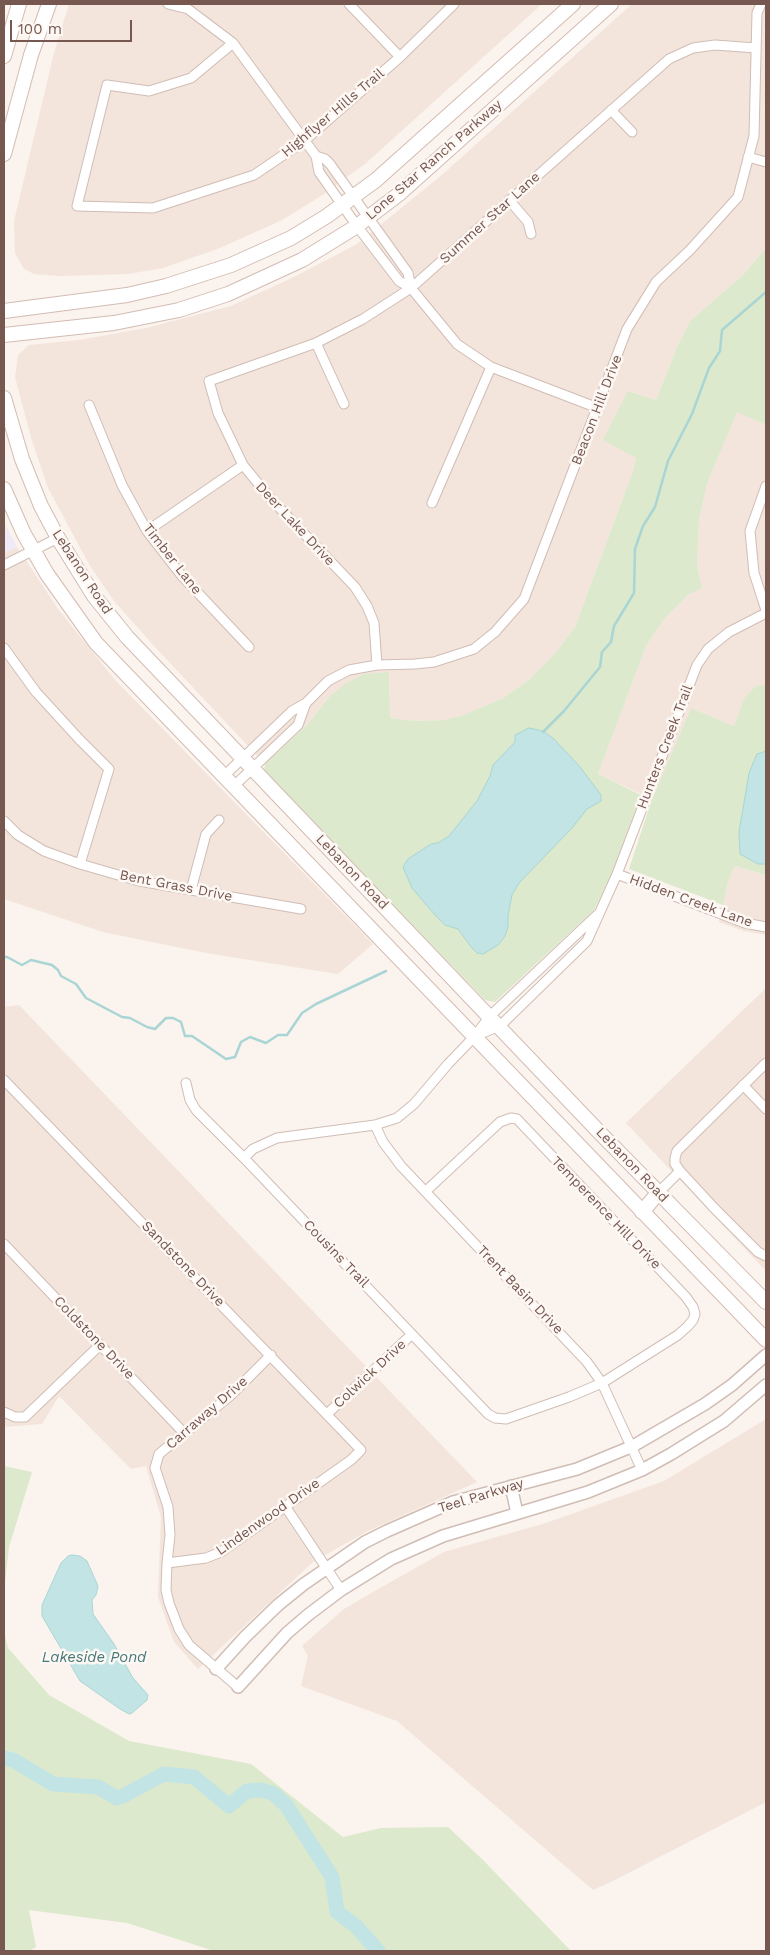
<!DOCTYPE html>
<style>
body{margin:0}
#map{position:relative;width:770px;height:1955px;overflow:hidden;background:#fbf3ed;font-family:"Work Sans",sans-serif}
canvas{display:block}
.frame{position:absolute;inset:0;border:5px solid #765851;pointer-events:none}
.scale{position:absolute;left:10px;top:20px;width:122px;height:22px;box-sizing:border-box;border:2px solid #765851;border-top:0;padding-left:6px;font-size:15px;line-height:18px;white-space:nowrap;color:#765851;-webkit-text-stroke:4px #fef8f4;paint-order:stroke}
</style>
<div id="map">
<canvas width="770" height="1955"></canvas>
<div class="frame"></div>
<div class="scale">100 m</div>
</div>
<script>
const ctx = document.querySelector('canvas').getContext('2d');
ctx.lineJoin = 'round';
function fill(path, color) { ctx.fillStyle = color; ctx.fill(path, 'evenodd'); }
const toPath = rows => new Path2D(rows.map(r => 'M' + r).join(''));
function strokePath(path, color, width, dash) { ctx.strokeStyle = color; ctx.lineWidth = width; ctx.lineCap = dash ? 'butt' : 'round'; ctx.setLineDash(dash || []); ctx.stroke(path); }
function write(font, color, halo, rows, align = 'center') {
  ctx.font = font + ' "Work Sans",sans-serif'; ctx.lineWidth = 5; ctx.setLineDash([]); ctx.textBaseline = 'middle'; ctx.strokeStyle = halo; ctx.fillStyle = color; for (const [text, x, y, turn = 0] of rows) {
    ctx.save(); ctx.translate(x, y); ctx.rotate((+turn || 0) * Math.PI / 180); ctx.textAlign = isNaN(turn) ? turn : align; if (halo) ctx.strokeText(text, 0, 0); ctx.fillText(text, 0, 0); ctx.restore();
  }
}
fill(toPath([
 [69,4,542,4,365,164,321,196,282,220,220,248,163,268,128,274,61,276,34,274,24,269,15,253,14,221,54,53],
 [632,4,766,4,766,248,743,275,690,321,677,347,656,400,629,391,604,439,636,458,632,474,575,627,557,651,530,679,503,698,464,715,444,720,416,721,390,718,389,672,328,698,308,724,265,764,155,647,114,601,90,566,48,488,32,441,15,377,18,355,29,345,79,340,146,328,231,306,294,277,357,244,443,174],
 [737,411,766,425,766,687,763,685,744,698,734,726,691,708,652,799,598,774,646,646,664,619,688,595,702,588,697,565,699,520,707,484],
 [17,547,58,609,116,681,373,944,338,974,206,953,103,932,4,899,4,553],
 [735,866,766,875,766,935,744,931,719,922,728,881],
 [766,988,766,1271,626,1123],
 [19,1005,477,1482,366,1532,313,1562,198,1669,174,1642,158,1597,161,1517,146,1466,131,1469,59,1396,42,1424,4,1427,4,1007],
 [766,1419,766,1802,613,1881,593,1890,397,1721,301,1686,308,1656,302,1646,344,1609,373,1592,444,1552,546,1523,664,1481]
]), '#f3e5dc');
fill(toPath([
 [4,522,17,547,4,553]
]), '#f0e9f8');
fill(toPath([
 [766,248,766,425,737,412,707,484,699,520,697,565,702,588,688,595,664,619,646,646,598,774,641,795,611,876,594,910,495,1002,485,1000,264,771,265,764,308,724,328,698,345,684,364,674,389,672,390,718,416,721,444,720,464,715,503,698,530,679,557,651,575,627,632,474,636,458,603,440,628,391,656,400,677,347,690,321,743,275],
 [764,685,766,687,766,875,735,866,728,881,723,905,629,869,652,799,691,708,734,726,744,698,756,686],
 [4,1466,32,1472,9,1547,4,1592],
 [4,1631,8,1648,49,1695,129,1741,251,1764,343,1837,381,1828,448,1827,483,1860,571,1951,214,1951,127,1923,29,1910,36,1947,30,1951,4,1951]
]), '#dce9cc');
const water = toPath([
 [529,728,543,731,554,739,580,767,601,795,601,801,587,809,572,828,519,883,512,895,508,915,508,927,505,936,498,945,483,954,477,953,472,948,458,929,445,925,436,916,412,888,403,867,408,859,431,844,438,843,449,836,477,801,490,776,493,765,515,742,515,735,529,728],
 [766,751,766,864,758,864,740,854,739,832,749,773,757,754,766,751],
 [72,1555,80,1556,87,1561,98,1586,96,1595,92,1600,93,1614,114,1644,133,1678,148,1695,147,1700,132,1713,129,1714,120,1709,80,1681,42,1616,42,1605,61,1563,68,1556,72,1555]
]);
fill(water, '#c2e4e4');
strokePath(water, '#a9d5d5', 1);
strokePath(toPath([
 [543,732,564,711,600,667,602,652,611,642,614,626,634,593,635,549,643,526,655,507,668,461,692,414,709,368,720,351,722,330,766,292],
 [4,957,7,957,22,965,31,960,52,965,58,970,61,976,76,984,86,998,122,1017,130,1018,147,1027,155,1029,166,1018,173,1018,181,1022,185,1036,192,1036,226,1059,235,1057,241,1042,250,1037,266,1043,278,1035,287,1035,302,1013,316,1004,386,971]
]), '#a9d5d5', 2.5);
strokePath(toPath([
 [4,1758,13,1760,53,1784,98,1787,117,1798,123,1796,164,1774,194,1777,229,1806,247,1791,262,1790,274,1794,286,1805,332,1877,337,1912,356,1926,378,1951]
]), '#c2e4e4', 15);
const minor = toPath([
 [168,4,188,9,233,43,316,156,319,172,357,226,399,281,411,288,457,344,491,367,598,408],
 [349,4,400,57],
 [233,43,191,78,149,91,107,85,77,206,153,208,254,175,304,141,400,57,454,4],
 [611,110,632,132],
 [316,156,325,159,330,164,408,273,411,288],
 [748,157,766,162],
 [509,200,528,222,531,234],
 [316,343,344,404],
 [89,405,122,485,147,531,182,576,249,647],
 [766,486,750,531,754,573,766,610],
 [432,503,491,367],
 [147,531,243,465],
 [4,565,58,538],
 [4,648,36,692,79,739,109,769,80,864],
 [377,665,374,623,367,606,355,587,271,499,243,465,218,413,209,381,316,343,363,319,411,288,669,59,693,48,715,45,756,48],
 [224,776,292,711,306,703,328,681,349,670,377,665,415,664,434,662,474,649,495,632,524,599,627,329,656,282,690,250,738,197,754,136,757,13,761,4],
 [234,786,298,725,306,703],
 [4,821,18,835,44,851,80,864,139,881,301,909],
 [617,874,745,923,766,927],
 [191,890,206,834,219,820],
 [475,1036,500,1026,587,941,617,874,697,665,708,649,729,632,766,613],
 [766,1063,677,1151,675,1158,675,1164,680,1171,715,1209,758,1252,766,1256],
 [4,1080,361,1450,351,1460,221,1552,206,1558,167,1563],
 [186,1083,190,1100,196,1110,244,1158,488,1414,495,1418,506,1419,569,1397,602,1383,678,1335,688,1326,693,1320,695,1314,693,1307,686,1297,517,1119,511,1118,500,1122,426,1191],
 [743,1085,766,1109],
 [375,1125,383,1142,401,1166,587,1362,602,1383,642,1470],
 [244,1158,253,1149,277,1138,375,1125,397,1118,414,1104,448,1064,475,1036,490,1016,597,915],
 [659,1192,680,1171],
 [4,1244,184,1433],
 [4,1412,15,1417,25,1417,100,1345],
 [327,1414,412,1334],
 [285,1506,341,1590],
 [238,1687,189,1645,179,1629,169,1603,166,1590,167,1563,170,1535,168,1507,155,1468,159,1454,231,1395,271,1355]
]);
const tertiary = toPath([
 [511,1486,517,1513],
 [216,1669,245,1637,278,1605,304,1584,365,1542,387,1531,453,1502,577,1469,633,1446,705,1404,732,1385,766,1355],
 [238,1687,287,1633,308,1615,341,1590,391,1559,443,1536,588,1492,642,1470,671,1454,724,1421,766,1385]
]);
const secondary = toPath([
 [4,56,19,4],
 [4,154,31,55,49,4],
 [4,311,127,295,166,286,231,265,291,238,327,216,376,180,573,4],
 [4,335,114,323,179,310,228,294,302,260,357,226,399,194,611,4],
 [4,398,22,459,41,506,58,538,94,596,127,637,601,1134,766,1302],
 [4,489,24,534,47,574,96,643,766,1340],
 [642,1212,659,1192]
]);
strokePath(minor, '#d0bdb5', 11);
strokePath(tertiary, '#d0bdb5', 14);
strokePath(secondary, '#d3bcb3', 16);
strokePath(minor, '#fff', 9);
strokePath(tertiary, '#fff', 11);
strokePath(secondary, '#fff', 14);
write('14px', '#765851', '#fef8f4', [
 ["Highflyer Hills Trail",333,113,-40],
 ["Lone Star Ranch Parkway",434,160,-41],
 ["Summer Star Lane",490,218,-42],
 ["Beacon Hill Drive",597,410,-69],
 ["Deer Lake Drive",295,524,47],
 ["Timber Lane",172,559,52],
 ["Lebanon Road",82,572,57],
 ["Hunters Creek Trail",665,747,-69],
 ["Lebanon Road",352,872,46],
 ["Bent Grass Drive",176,886,11],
 ["Hidden Creek Lane",691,901,20],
 ["Lebanon Road",632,1165,46],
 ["Temperence Hill Drive",606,1213,46],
 ["Cousins Trail",336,1254,46],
 ["Sandstone Drive",183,1264,46],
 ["Trent Basin Drive",520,1290,46],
 ["Coldstone Drive",94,1338,46],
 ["Colwick Drive",370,1374,-43],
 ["Carraway Drive",207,1413,-41],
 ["Teel Parkway",481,1496,-17],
 ["Lindenwood Drive",268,1517,-35]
]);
write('italic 15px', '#457979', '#fef8f4', [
 ["Lakeside Pond",94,1658]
]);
</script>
